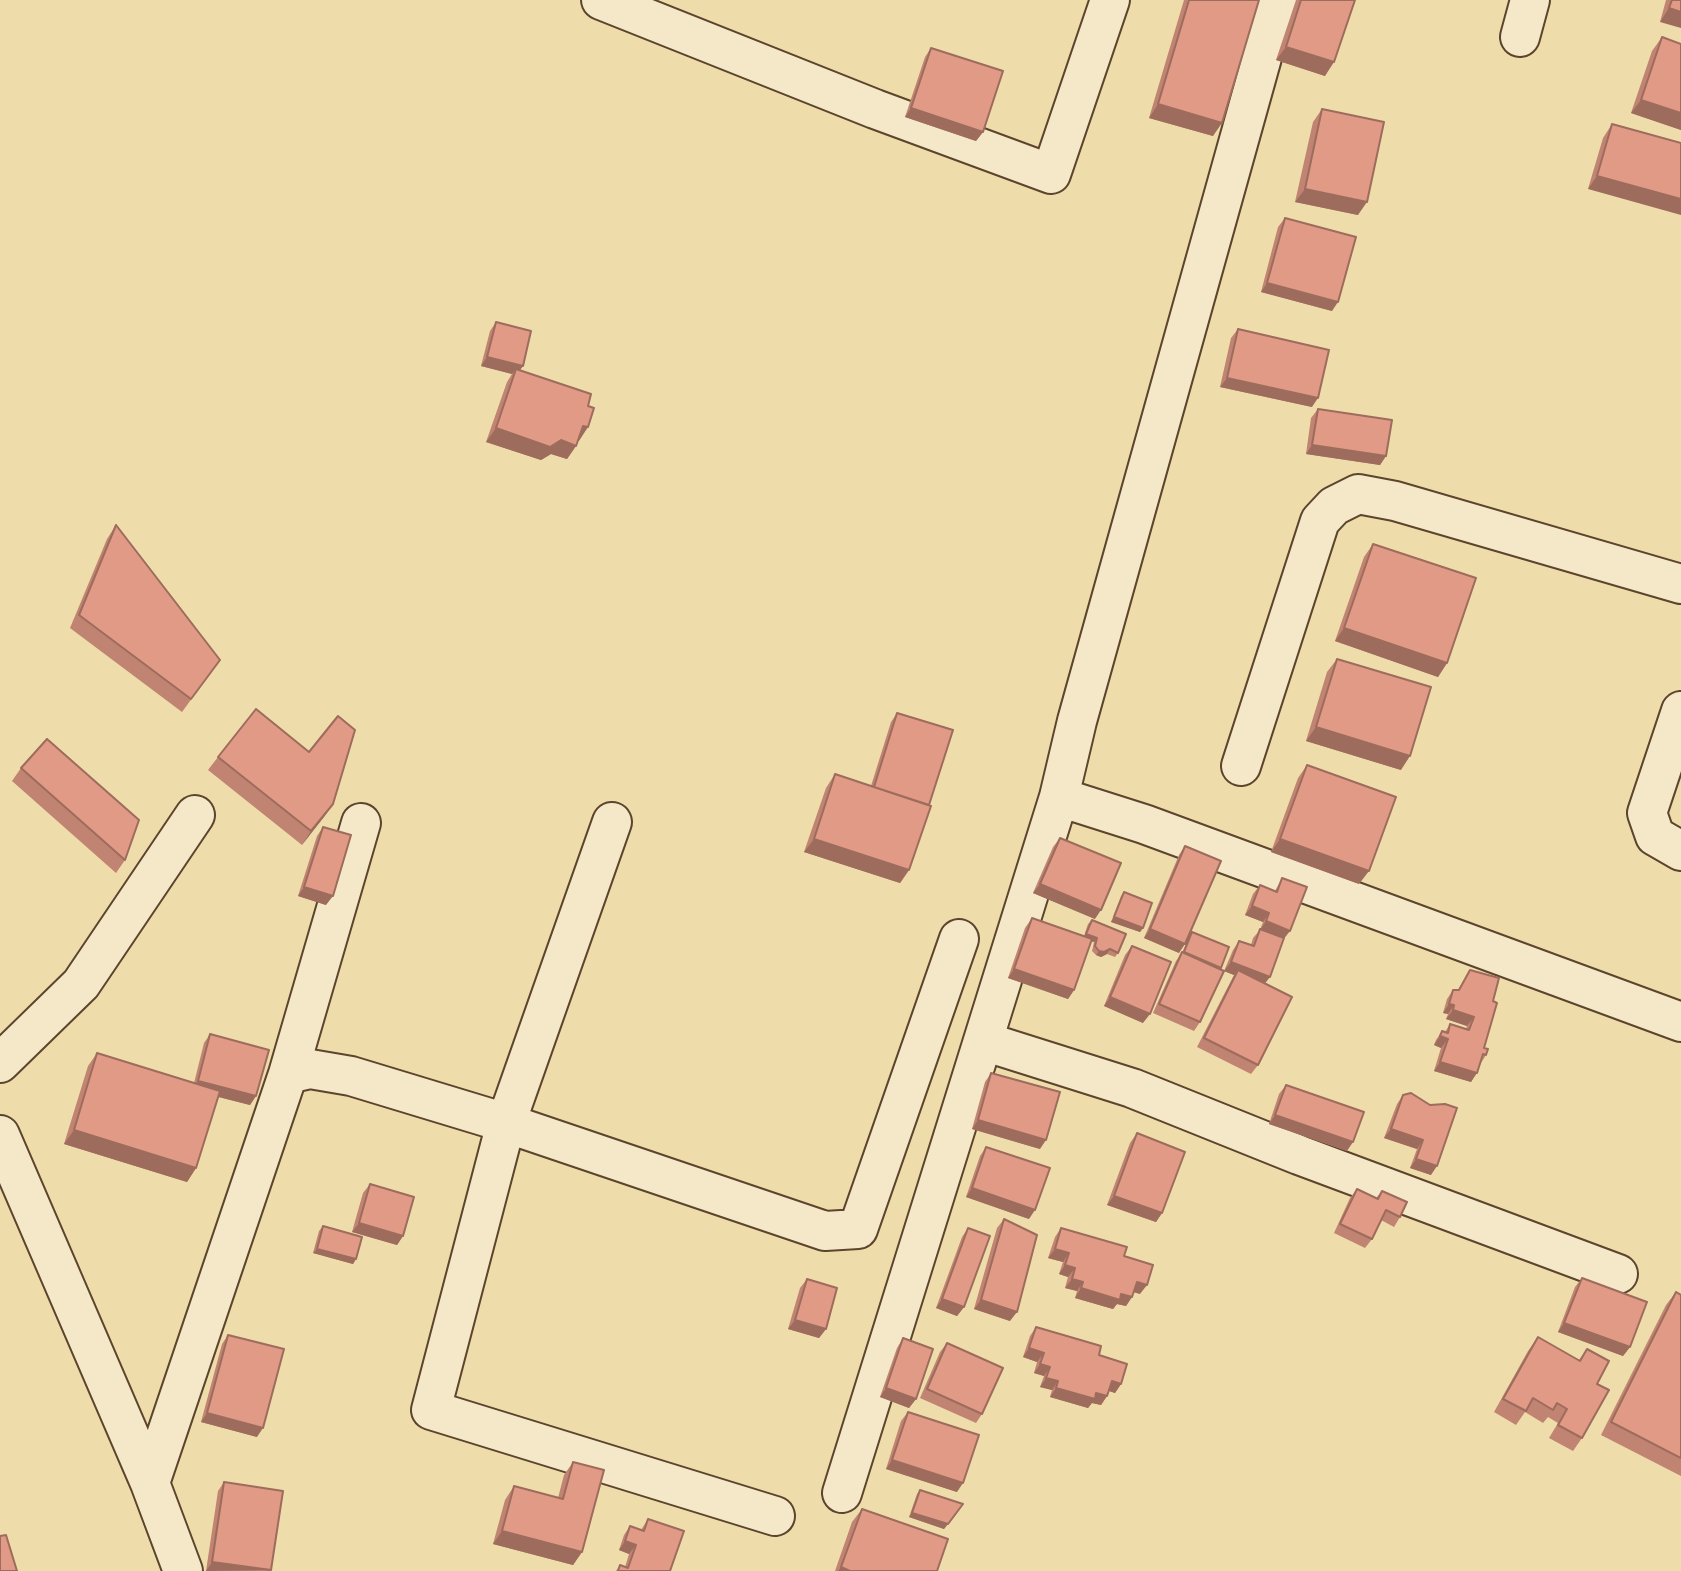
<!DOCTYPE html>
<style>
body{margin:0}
canvas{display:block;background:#eedcaa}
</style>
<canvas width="1681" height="1571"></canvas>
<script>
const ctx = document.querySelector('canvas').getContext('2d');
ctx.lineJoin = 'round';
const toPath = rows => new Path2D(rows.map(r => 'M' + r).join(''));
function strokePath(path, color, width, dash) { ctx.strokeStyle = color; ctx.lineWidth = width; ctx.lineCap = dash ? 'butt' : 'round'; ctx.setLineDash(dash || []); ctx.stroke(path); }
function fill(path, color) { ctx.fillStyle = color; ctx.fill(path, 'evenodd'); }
const minor = toPath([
 [601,0,875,109,1051,174,1110,0],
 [1278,0,1077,721,1059,797,1144,824,1681,1022],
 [1520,37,1530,0],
 [1681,711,1647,813,1655,836,1681,851],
 [1241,766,1320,521,1334,506,1358,494,1395,501,1681,584],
 [983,1041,1132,1088,1299,1155,1618,1274],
 [0,1063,81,984,195,815],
 [288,1074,361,823],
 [0,1135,150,1483,183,1571],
 [150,1483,288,1074,310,1069,351,1076,506,1123,612,822],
 [842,1493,1059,797],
 [775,1516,431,1410,506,1123,825,1231,858,1229,959,939]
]);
strokePath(minor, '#5c442d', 42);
strokePath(minor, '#f4e8c8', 38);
fill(toPath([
 [1184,0,1259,0,1213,136,1149,118],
 [1296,0,1355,0,1325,76,1276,60],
 [1666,0,1681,0,1660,22],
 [1662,37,1681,44,1681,130,1631,113,1652,51],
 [931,48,983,132,976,141,905,117,925,57],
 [1322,109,1358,215,1295,202,1313,122],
 [1612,124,1681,143,1588,189,1603,138],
 [1285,218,1332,311,1261,292,1278,227],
 [496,322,523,366,520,370,588,406,588,427,578,440,576,446,567,459,551,454,541,460,486,442,507,382,512,374,481,366,490,331],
 [1238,329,1312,407,1220,387,1231,338],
 [1318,409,1386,456,1380,465,1306,454,1311,418],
 [116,525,220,660,182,712,70,628,107,539],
 [1373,544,1447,663,1438,677,1335,641,1364,557],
 [1337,659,1401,770,1306,741,1327,672],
 [897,713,929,805,909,870,900,883,804,852,826,788,835,774,871,786,891,722],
 [218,757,333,804,302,845,208,770],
 [1307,765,1359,884,1271,852,1298,778],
 [21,768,125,860,116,873,12,781],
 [323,827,326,905,298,896,317,836],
 [1060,838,1095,919,1033,893,1053,847],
 [1185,846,1179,953,1144,938,1179,855],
 [1282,878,1283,939,1265,983,1258,1065,1251,1074,1197,1047,1234,975,1224,971,1233,950,1239,941,1251,945,1253,938,1260,930,1263,922,1245,915,1253,894,1260,885,1275,891],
 [1124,892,1143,928,1140,932,1111,922,1121,896],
 [1032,918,1084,936,1088,924,1092,920,1118,953,1115,957,1107,954,1101,957,1096,955,1092,951,1094,942,1091,941,1074,990,1068,999,1008,978,1025,928],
 [1192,932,1221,968,1200,1022,1194,1031,1153,1013,1176,961,1182,953,1189,936],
 [1132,946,1143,1023,1104,1006,1125,955],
 [1470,970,1493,1001,1484,1048,1486,1055,1481,1063,1471,1082,1434,1071,1441,1048,1434,1045,1436,1040,1442,1031,1445,1032,1450,1024,1466,1029,1467,1026,1446,1019,1448,1014,1443,1013,1447,999,1453,990,1458,990],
 [210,1034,256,1096,250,1105,218,1097,196,1168,187,1182,64,1144,88,1066,97,1053,194,1083,204,1043],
 [991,1073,1040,1149,972,1129,985,1082],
 [1286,1085,1347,1151,1269,1124,1279,1094],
 [1403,1095,1430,1105,1431,1175,1410,1168,1417,1149,1384,1138,1397,1104],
 [1137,1133,1162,1213,1156,1222,1107,1205,1130,1143],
 [986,1147,1029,1219,966,1197,980,1156],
 [370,1184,403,1236,397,1245,352,1232,363,1193],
 [1357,1189,1376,1198,1382,1191,1400,1217,1394,1227,1381,1220,1372,1239,1365,1248,1334,1233,1350,1198],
 [1004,1219,1010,1321,974,1309,997,1228],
 [323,1226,356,1259,353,1264,313,1253,319,1231],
 [968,1228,964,1307,957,1316,936,1308,962,1237],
 [1061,1228,1124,1256,1140,1294,1134,1292,1132,1297,1126,1306,1117,1304,1113,1309,1075,1298,1077,1291,1065,1288,1068,1277,1059,1274,1063,1262,1048,1258,1055,1237],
 [1582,1278,1630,1347,1623,1356,1558,1332,1575,1287],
 [807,1279,826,1329,819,1338,788,1329,800,1288],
 [1676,1292,1681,1295,1681,1476,1601,1435,1666,1305],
 [1036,1327,1099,1355,1121,1384,1115,1393,1109,1391,1107,1396,1101,1405,1092,1403,1088,1408,1050,1397,1052,1390,1040,1387,1044,1376,1034,1373,1037,1362,1023,1357,1030,1336],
 [228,1335,257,1437,201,1422,222,1344],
 [1538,1337,1579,1360,1587,1349,1597,1384,1582,1438,1573,1451,1549,1438,1558,1423,1548,1417,1543,1423,1525,1412,1516,1425,1494,1412,1528,1351],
 [903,1338,916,1399,909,1408,880,1397,897,1348],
 [947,1343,982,1414,976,1423,920,1398,940,1352],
 [908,1412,957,1492,886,1469,901,1421],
 [573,1462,582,1552,573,1565,493,1544,505,1500,514,1486,558,1498,564,1475],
 [224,1482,270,1571,206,1571,218,1491],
 [920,1490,963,1504,944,1529,909,1517,917,1494],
 [862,1509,937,1571,835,1571,852,1522],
 [648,1519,670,1571,616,1571,620,1565,625,1567,629,1554,619,1550,624,1535,630,1526,641,1530]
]), '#c18472');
fill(toPath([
 [1669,8,1681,12,1681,28,1660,22],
 [1286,47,1334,62,1325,76,1276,60],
 [1641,100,1681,113,1681,130,1631,113],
 [1158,104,1222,123,1213,136,1149,118],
 [911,108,983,132,976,141,905,117],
 [1597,176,1681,199,1681,215,1588,189],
 [1305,189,1367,202,1358,215,1295,202],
 [1267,283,1338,302,1332,311,1261,292],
 [487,357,523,366,516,375,516,369,512,374,481,366],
 [1227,378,1318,398,1312,407,1220,387],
 [583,426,588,427,579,441,573,439],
 [496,428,561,440,576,446,567,459,551,454,541,460,486,442],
 [1312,445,1386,456,1380,465,1306,454],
 [1344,628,1447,663,1438,677,1335,641],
 [1316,727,1410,756,1401,770,1306,741],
 [333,804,324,817,302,845,311,831],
 [814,839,909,870,900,883,804,852],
 [1280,839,1369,871,1359,884,1271,852],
 [1040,884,1101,910,1095,919,1033,893],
 [304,887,333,896,326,905,298,896],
 [1252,906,1269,913,1263,922,1245,915],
 [1114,917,1143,928,1140,932,1111,922],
 [1266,921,1290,931,1283,940,1260,930],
 [1150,929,1185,944,1179,953,1144,938],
 [1086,934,1097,938,1094,942,1083,938],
 [1110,949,1107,954,1101,957,1096,955,1099,951],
 [1184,952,1221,968,1217,972,1181,956],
 [1231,962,1270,977,1263,986,1238,970,1234,975,1224,971],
 [1014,969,1074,990,1068,999,1008,978],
 [1110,997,1150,1014,1143,1023,1104,1006],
 [1449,1004,1454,1005,1448,1014,1443,1013],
 [1453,1010,1474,1017,1467,1026,1446,1019],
 [1440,1036,1448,1039,1441,1048,1434,1045],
 [1440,1062,1477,1073,1471,1082,1434,1071],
 [198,1081,256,1096,250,1105,192,1090],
 [1275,1115,1353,1142,1347,1151,1269,1124],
 [978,1120,1046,1140,1040,1149,972,1129],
 [1391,1129,1423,1140,1417,1149,1384,1138],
 [74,1130,196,1168,187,1182,64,1144],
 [1416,1159,1437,1166,1431,1175,1410,1168],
 [972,1188,1035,1210,1029,1219,966,1197],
 [1114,1196,1162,1213,1156,1222,1107,1205],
 [359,1223,403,1236,397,1245,352,1232],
 [317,1249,356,1259,353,1264,313,1253],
 [1055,1249,1069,1253,1063,1262,1048,1258],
 [1065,1265,1075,1268,1068,1277,1059,1274],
 [1072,1279,1083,1282,1077,1291,1065,1288],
 [1137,1282,1147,1285,1140,1294,1130,1291],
 [1081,1288,1121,1294,1132,1297,1126,1306,1117,1304,1113,1309,1075,1298],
 [942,1299,964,1307,957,1316,936,1308],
 [981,1300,1017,1312,1010,1321,974,1309],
 [795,1320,826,1329,819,1338,788,1329],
 [1564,1323,1630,1347,1623,1356,1558,1332],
 [1029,1348,1044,1353,1037,1362,1023,1357],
 [1040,1364,1050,1367,1044,1376,1034,1373],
 [1046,1378,1058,1381,1052,1390,1040,1387],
 [1112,1381,1121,1384,1115,1393,1106,1390],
 [886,1388,916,1399,909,1408,880,1397],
 [1056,1388,1096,1393,1107,1396,1101,1405,1092,1403,1088,1408,1050,1397],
 [207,1413,263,1428,257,1437,201,1422],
 [892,1460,963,1483,957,1492,886,1469],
 [912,1513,948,1524,944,1529,909,1517],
 [502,1531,582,1552,573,1565,493,1544],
 [625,1541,636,1545,629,1554,619,1550],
 [212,1562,271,1570,206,1571],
 [841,1567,850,1571,838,1571]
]), '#9d6c5d');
const building = toPath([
 [1189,0,1259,0,1222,123,1158,104,1189,0],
 [1301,0,1355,0,1334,62,1286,47,1301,0],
 [1672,0,1681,0,1681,12,1669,8,1672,0],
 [1662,37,1681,44,1681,113,1641,100,1662,37],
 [931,48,1003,71,983,132,911,108,931,48],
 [1322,109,1384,122,1367,202,1305,189,1322,109],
 [1612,124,1681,143,1681,199,1597,176,1612,124],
 [1285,218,1356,237,1338,302,1267,283,1285,218],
 [496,322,531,331,523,366,487,357,496,322],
 [1238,329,1329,350,1318,398,1227,378,1238,329],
 [516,369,591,394,588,406,594,408,588,427,583,426,576,446,561,440,550,447,496,428,516,369],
 [1318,409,1392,420,1386,456,1312,445,1318,409],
 [116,525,220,660,191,699,79,615,116,525],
 [1373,544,1476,578,1447,663,1344,628,1373,544],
 [1337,659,1431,687,1410,756,1316,727,1337,659],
 [256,709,309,752,338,716,355,730,333,804,311,831,218,757,256,709],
 [897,713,953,730,929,805,874,787,897,713],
 [47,739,139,820,125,860,21,768,47,739],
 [1307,765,1396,797,1369,871,1280,839,1307,765],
 [835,774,931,806,909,870,814,839,835,774],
 [323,827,351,835,333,896,304,887,323,827],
 [1060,838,1121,863,1101,910,1040,884,1060,838],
 [1185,846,1221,861,1185,944,1150,929,1185,846],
 [1282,878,1307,887,1290,931,1266,921,1269,913,1252,906,1260,885,1277,892,1282,878],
 [1124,892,1152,903,1143,928,1114,917,1124,892],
 [1032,918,1092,939,1074,990,1014,969,1032,918],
 [1092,920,1126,934,1118,953,1110,949,1104,952,1099,951,1095,946,1097,938,1086,934,1092,920],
 [1260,929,1284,938,1270,977,1231,962,1239,941,1254,946,1260,929],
 [1192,932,1229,947,1221,968,1184,952,1192,932],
 [1132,946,1171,962,1150,1014,1110,997,1132,946],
 [1182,952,1224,971,1200,1022,1159,1004,1182,952],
 [1238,970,1292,997,1258,1065,1204,1038,1238,970],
 [1470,970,1499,978,1493,1001,1497,1003,1484,1048,1488,1049,1486,1055,1483,1054,1477,1073,1440,1062,1448,1039,1440,1036,1442,1031,1448,1033,1450,1024,1469,1030,1474,1017,1453,1010,1454,1005,1449,1004,1453,990,1459,990,1470,970],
 [210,1034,269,1050,256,1096,198,1081,210,1034],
 [97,1053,220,1091,196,1168,74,1130,97,1053],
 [991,1073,1060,1092,1046,1140,978,1120,991,1073],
 [1286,1085,1364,1112,1353,1142,1275,1115,1286,1085],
 [1411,1093,1430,1105,1445,1104,1457,1108,1437,1166,1416,1159,1423,1140,1391,1129,1403,1095,1411,1093],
 [1137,1133,1185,1152,1162,1213,1114,1196,1137,1133],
 [986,1147,1050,1168,1035,1210,972,1188,986,1147],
 [370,1184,414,1197,403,1236,359,1223,370,1184],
 [1357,1189,1378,1199,1382,1191,1407,1202,1400,1217,1386,1210,1372,1239,1340,1224,1357,1189],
 [1004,1219,1037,1235,1017,1312,981,1300,1004,1219],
 [323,1226,362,1237,356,1259,317,1249,323,1226],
 [968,1228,990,1236,964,1307,942,1299,968,1228],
 [1061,1228,1127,1247,1124,1256,1153,1265,1147,1285,1137,1282,1132,1297,1121,1294,1120,1300,1081,1288,1083,1282,1072,1279,1075,1268,1065,1265,1069,1253,1055,1249,1061,1228],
 [1582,1278,1647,1302,1630,1347,1564,1323,1582,1278],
 [807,1279,837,1288,826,1329,795,1320,807,1279],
 [1676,1292,1681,1295,1681,1458,1611,1422,1676,1292],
 [1036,1327,1101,1346,1099,1355,1127,1364,1121,1384,1112,1381,1107,1396,1096,1393,1095,1399,1056,1388,1058,1381,1046,1378,1050,1367,1040,1364,1044,1353,1029,1348,1036,1327],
 [228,1335,284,1349,263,1428,207,1413,228,1335],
 [1538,1337,1580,1361,1587,1349,1609,1361,1597,1384,1609,1390,1582,1438,1558,1425,1567,1409,1557,1403,1553,1410,1533,1398,1526,1411,1503,1399,1538,1337],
 [903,1338,933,1349,916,1399,886,1388,903,1338],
 [947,1343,1003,1368,982,1414,927,1389,947,1343],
 [908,1412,979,1435,963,1483,892,1460,908,1412],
 [573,1462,604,1470,582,1552,502,1531,514,1486,563,1499,573,1462],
 [224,1482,283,1491,271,1570,212,1562,224,1482],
 [920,1490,963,1504,948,1524,912,1513,920,1490],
 [862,1509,948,1539,937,1571,850,1571,841,1567,862,1509],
 [648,1519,684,1531,670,1571,618,1571,620,1565,628,1568,636,1545,625,1541,630,1526,644,1531,648,1519],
 [6,1535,17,1571,0,1571,0,1536,6,1535]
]);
fill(building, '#e09a85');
strokePath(building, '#9d6c5d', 2);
</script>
